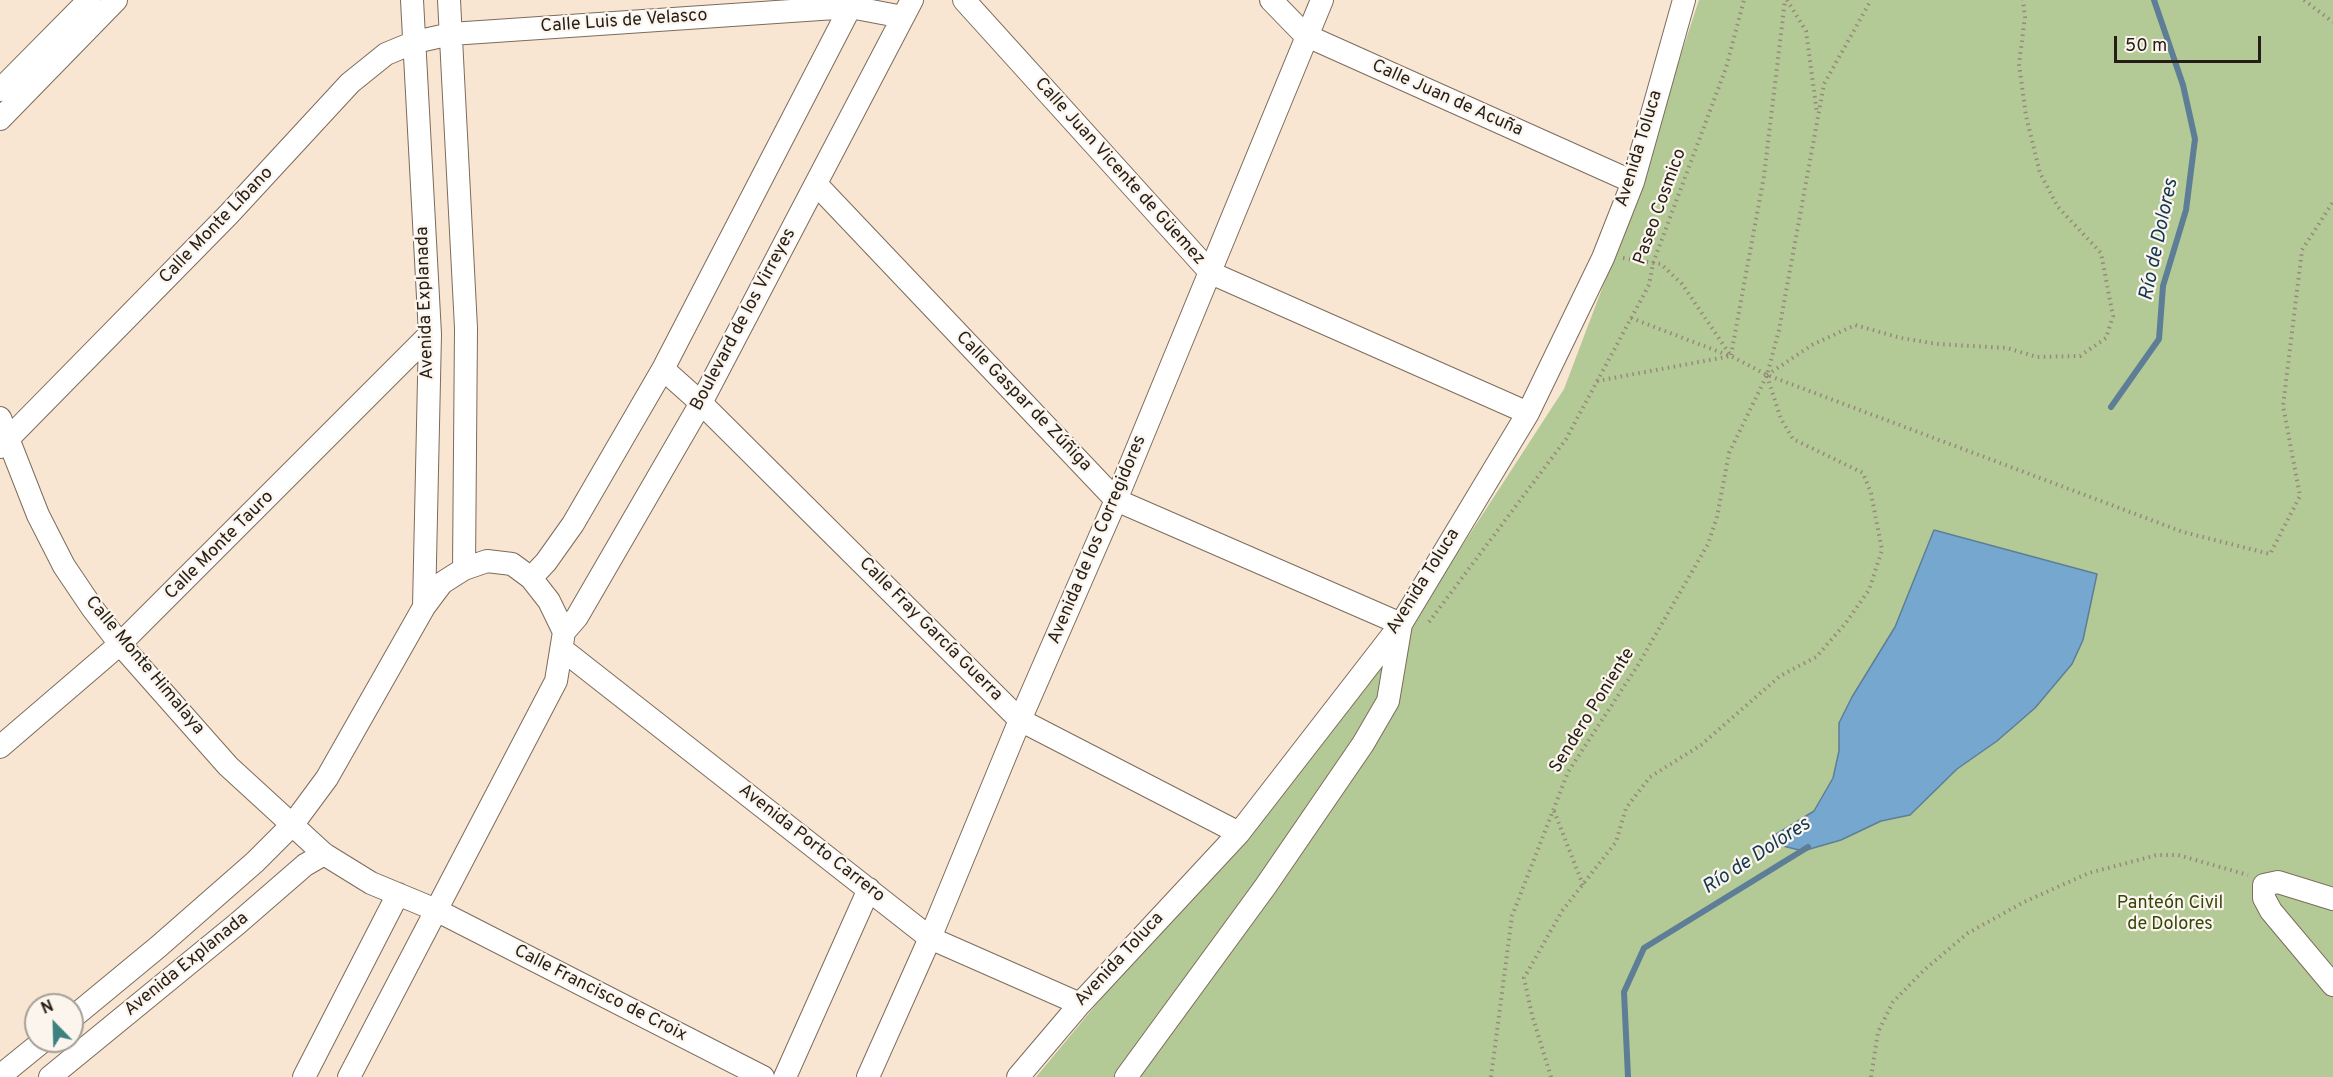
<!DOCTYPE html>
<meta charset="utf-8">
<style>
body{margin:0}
#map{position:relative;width:2333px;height:1077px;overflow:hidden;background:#f8e5d2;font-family:Overpass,sans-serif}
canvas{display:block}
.north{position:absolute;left:24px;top:993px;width:60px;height:60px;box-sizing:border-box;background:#fcf5ed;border:2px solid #a69f97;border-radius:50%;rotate:337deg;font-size:16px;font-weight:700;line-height:24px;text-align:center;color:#251e17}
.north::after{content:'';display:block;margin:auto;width:21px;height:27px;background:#3c837f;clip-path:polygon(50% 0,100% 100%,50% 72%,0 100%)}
.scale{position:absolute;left:2114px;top:36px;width:147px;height:27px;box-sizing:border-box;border:3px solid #251e17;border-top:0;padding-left:8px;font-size:18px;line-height:21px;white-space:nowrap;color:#251e17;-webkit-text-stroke:4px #fcf5ed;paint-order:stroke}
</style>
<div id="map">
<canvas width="2333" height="1077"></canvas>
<div class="north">N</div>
<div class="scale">50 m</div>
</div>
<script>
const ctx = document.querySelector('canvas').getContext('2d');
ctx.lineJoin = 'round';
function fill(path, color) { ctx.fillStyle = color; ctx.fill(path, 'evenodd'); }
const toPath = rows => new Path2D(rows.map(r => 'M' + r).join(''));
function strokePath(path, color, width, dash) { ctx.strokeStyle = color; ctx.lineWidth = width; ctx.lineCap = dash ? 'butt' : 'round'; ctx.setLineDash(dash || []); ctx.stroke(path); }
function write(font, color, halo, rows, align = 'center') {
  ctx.font = font + ' Overpass,sans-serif'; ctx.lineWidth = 4.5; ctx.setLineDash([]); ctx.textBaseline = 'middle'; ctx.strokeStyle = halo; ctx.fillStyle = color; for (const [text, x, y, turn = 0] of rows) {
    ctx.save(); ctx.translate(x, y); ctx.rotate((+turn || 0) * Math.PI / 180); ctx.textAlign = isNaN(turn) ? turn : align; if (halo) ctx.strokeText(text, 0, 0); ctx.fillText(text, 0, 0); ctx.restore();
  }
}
fill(toPath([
 [1699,0,2333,0,2333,1077,1036,1077,1410,626,1564,389,1614,257]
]), '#b4ca96');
const water = toPath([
 [1934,530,2097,574,2083,640,2072,664,2035,708,1997,741,1957,769,1910,815,1881,821,1841,840,1803,851,1775,844,1775,835,1814,811,1833,778,1839,751,1839,723,1852,697,1895,627,1934,530]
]);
fill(water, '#76a7ce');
strokePath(water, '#5e7e97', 1.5);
strokePath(toPath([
 [2111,407,2159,339,2163,286,2186,210,2195,139,2183,85,2154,0],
 [1628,1077,1624,992,1644,948,1808,847]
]), '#5e7e97', 6);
const minor = toPath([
 [412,0,430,334,424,607],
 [449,0,466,328,464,569],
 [964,0,1211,273,1528,413],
 [1271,0,1305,35,1633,182],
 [0,90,89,0],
 [0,119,116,0],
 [816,184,1116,500,1401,624,1388,701,1363,744,1265,887,1126,1077],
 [663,369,701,403,1020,720,1239,833],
 [0,418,38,515,64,566,93,609,120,644,228,766,324,854,371,883,436,910,763,1077],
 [0,447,229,214,350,83,386,54,415,42,451,34,850,7,903,17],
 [531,578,546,562,573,524,663,369,854,0],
 [564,632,577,617,701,403,912,0],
 [563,650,930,938,1080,1004],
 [0,747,120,644,430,334],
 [2333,899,2278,882,2264,885,2264,898,2271,911,2333,985],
 [72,1018,158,947,255,862,293,824,327,778,424,607,442,583,464,569,487,561,512,564,531,578,549,601,564,632,556,681,349,1077],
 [0,1076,43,1041],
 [50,1077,237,924,305,865,324,854],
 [304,1077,398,894],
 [785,1077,869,889],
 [868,1077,930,938,1020,720,1116,500,1322,0],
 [1018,1077,1080,1004,1239,833,1401,624,1528,413,1603,258,1633,182,1684,0]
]);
strokePath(minor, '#7d6c5b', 24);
strokePath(toPath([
 [1787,0,1806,31,1817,113],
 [2304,0,2333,22],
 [1623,258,1661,264,1682,284,1731,356,1767,375,2183,532,2270,554,2300,496,2283,406,2302,250,2333,202],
 [1631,318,1730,356],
 [1731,355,1764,176,1785,0],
 [1767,375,1812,345,1855,325,1901,338,1937,344,2007,348,2037,357,2080,356,2106,338,2113,316,2101,253,2058,207,2040,173,2026,116,2019,64,2025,17,2023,0],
 [1597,381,1731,356],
 [1429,622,1566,439,1649,285,1653,263,1726,68,1744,0],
 [1554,811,1583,885],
 [1491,1077,1512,916,1568,772,1638,665,1708,544,1717,517,1729,453,1767,375,1779,330,1824,84,1871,0],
 [1551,1077,1532,1015,1524,978,1562,911,1616,842,1626,808,1650,777,1701,745,1780,676,1816,657,1845,624,1869,590,1882,550,1871,493,1863,473,1793,439,1781,419,1767,376],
 [1871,1077,1878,1032,1893,1002,1924,970,1968,933,2024,902,2089,873,2157,855,2178,855,2248,875]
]), '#96897b', 4, [1.5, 4.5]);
strokePath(minor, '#fff', 22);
write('18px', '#251e17', '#fcf5ed', [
 ["Calle Luis de Velasco",624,22,-4],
 ["Calle Juan de Acuña",1447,99,24],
 ["Avenida Toluca",1640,149,-73],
 ["Calle Juan Vicente de Güemez",1119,172,48],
 ["Paseo Cosmico",1661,207,-70],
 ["Calle Monte Líbano",217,226,-46],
 ["Avenida Explanada",426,303,-92],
 ["Boulevard de los Virreyes",744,320,-62],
 ["Calle Gaspar de Zúñiga",1023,402,46],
 ["Avenida de los Corregidores",1098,540,-67],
 ["Calle Monte Tauro",220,546,-45],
 ["Avenida Toluca",1424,582,-58],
 ["Calle Fray García Guerra",930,630,45],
 ["Calle Monte Himalaya",144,666,50],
 ["Sendero Poniente",1593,711,-58],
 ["Avenida Porto Carrero",811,844,38],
 ["Avenida Toluca",1120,960,-47],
 ["Avenida Explanada",187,965,-39],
 ["Calle Francisco de Croix",600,994,27]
]);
write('18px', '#33470b', '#fcf5ed', [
 ["Panteón Civil",2170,904],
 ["de Dolores",2170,925]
]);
write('italic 20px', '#113853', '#fcf5ed', [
 ["Río de Dolores",2160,240,-78],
 ["Río de Dolores",1757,857,-33]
]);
</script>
